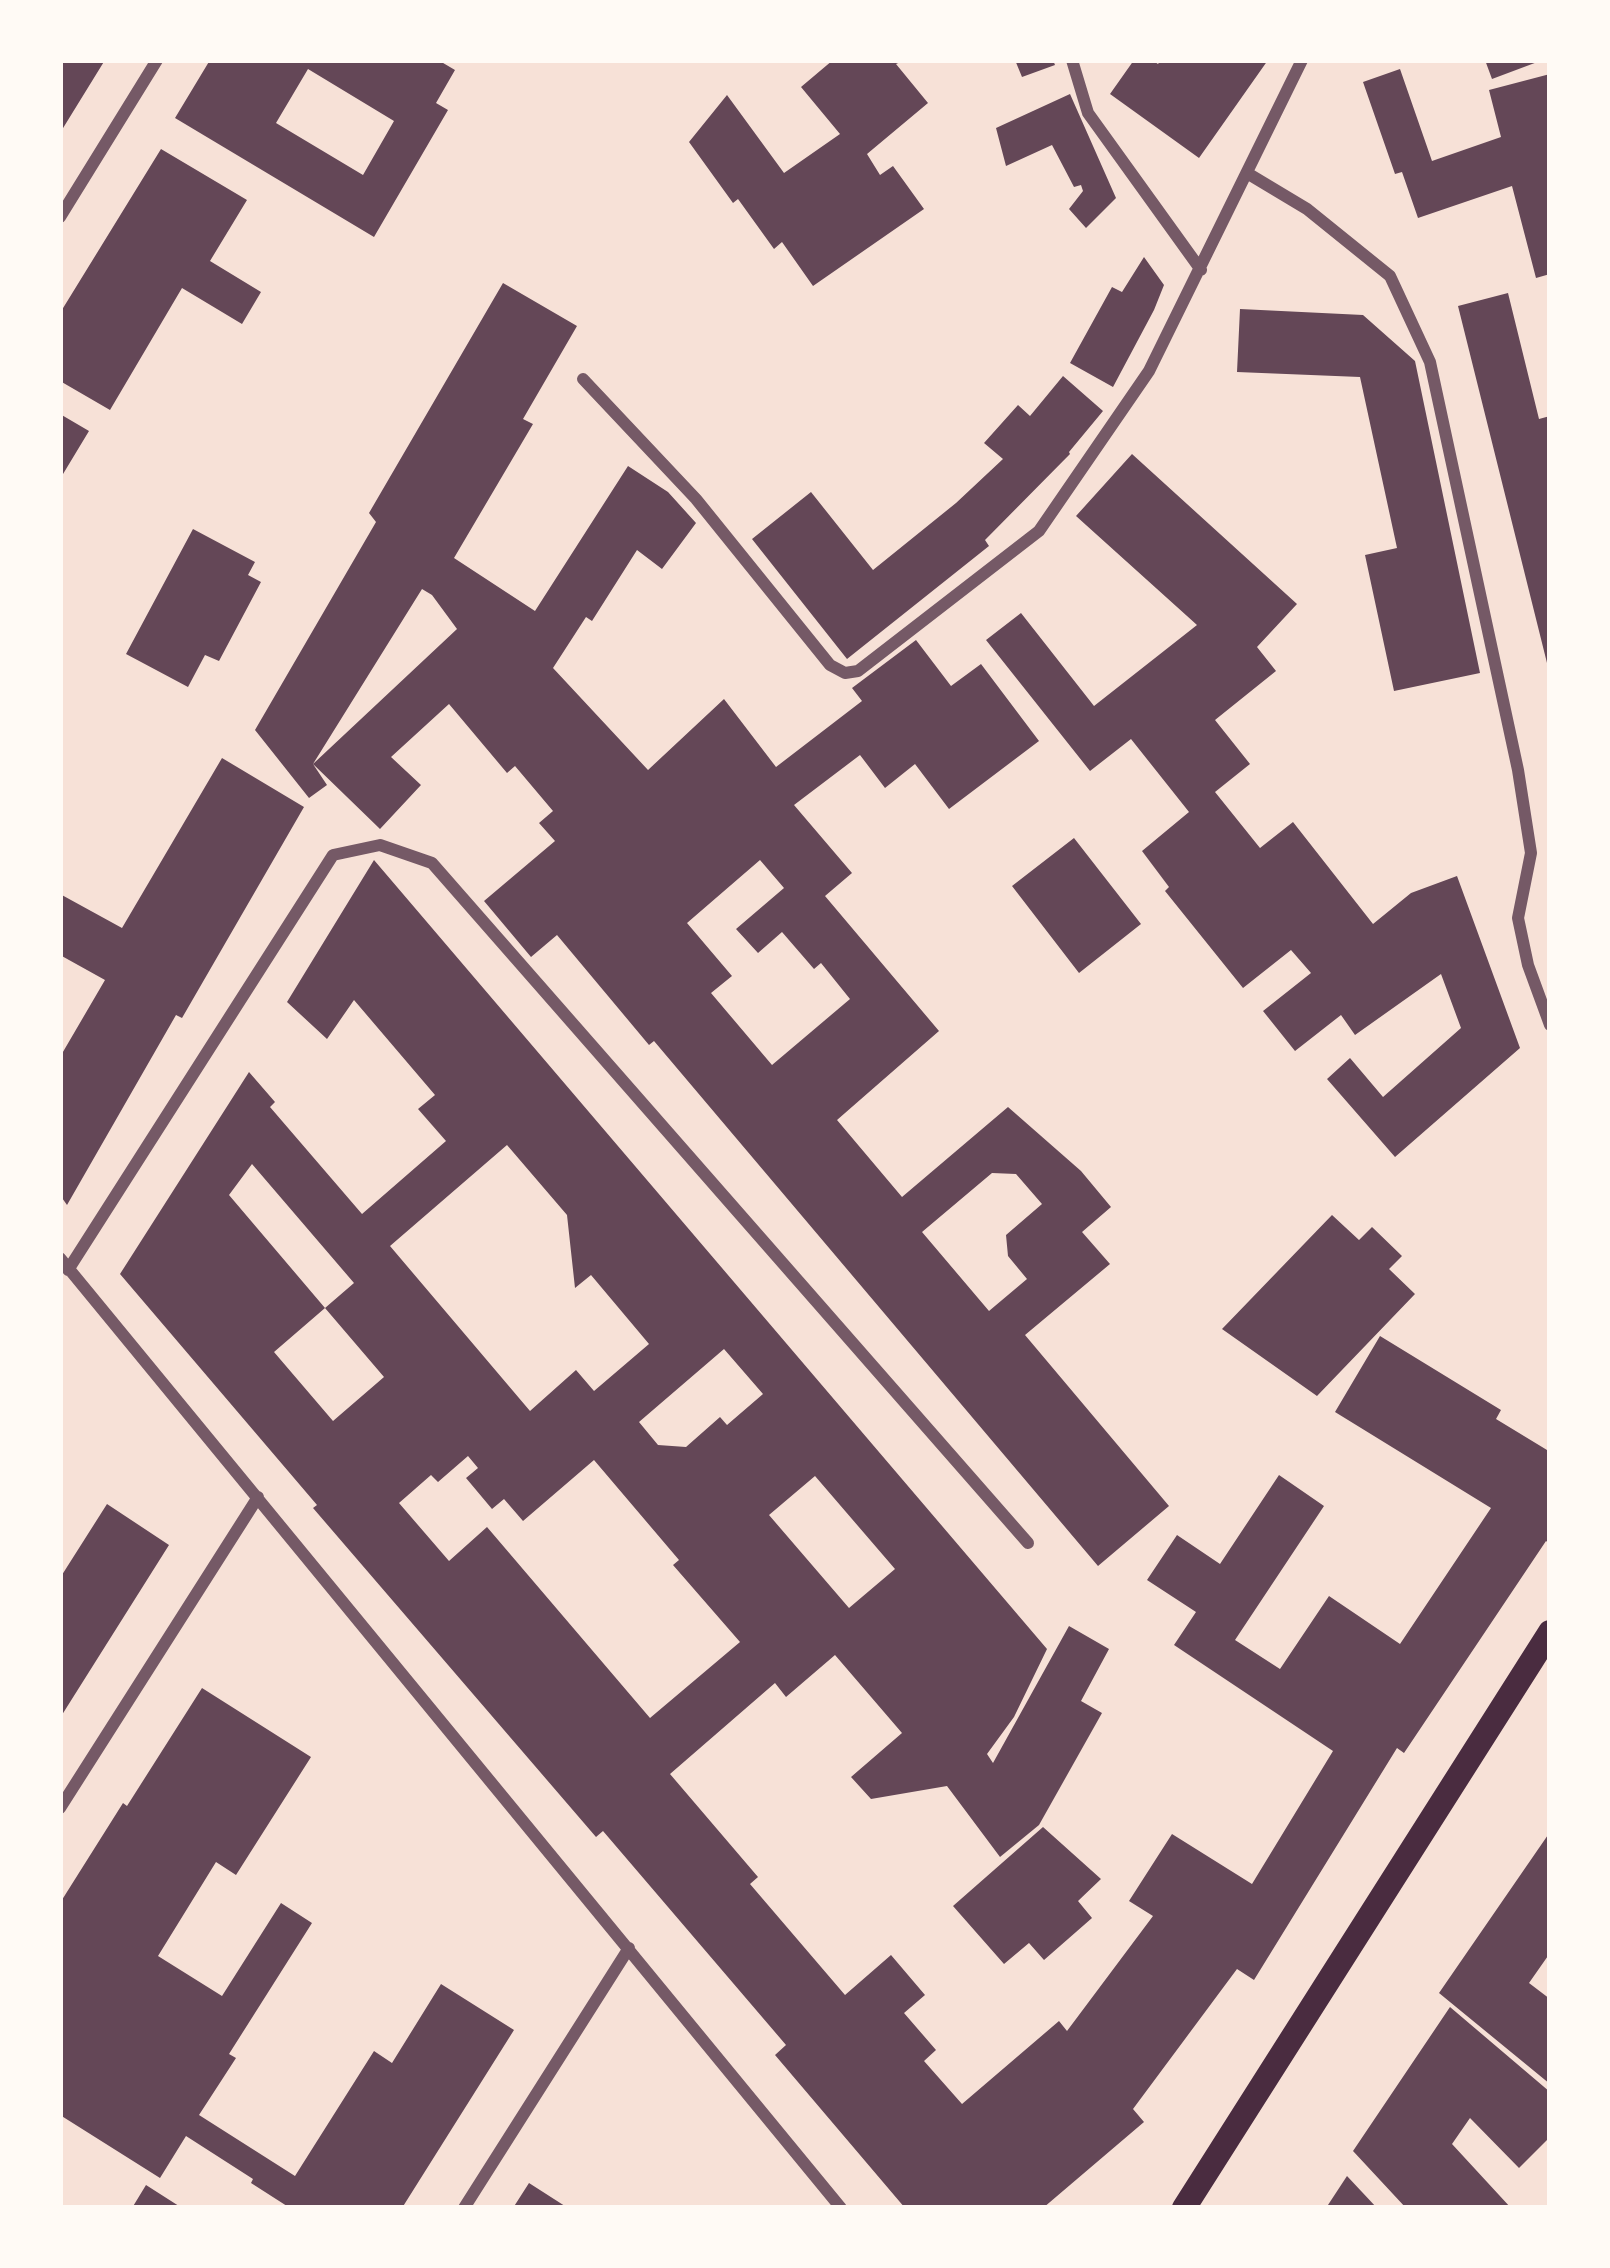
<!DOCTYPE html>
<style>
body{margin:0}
#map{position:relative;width:1610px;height:2268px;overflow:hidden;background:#f7e1d7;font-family:Jost,sans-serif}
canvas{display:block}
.frame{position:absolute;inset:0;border:63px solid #fffaf5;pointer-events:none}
</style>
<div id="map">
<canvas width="1610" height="2268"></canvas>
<div class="frame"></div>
</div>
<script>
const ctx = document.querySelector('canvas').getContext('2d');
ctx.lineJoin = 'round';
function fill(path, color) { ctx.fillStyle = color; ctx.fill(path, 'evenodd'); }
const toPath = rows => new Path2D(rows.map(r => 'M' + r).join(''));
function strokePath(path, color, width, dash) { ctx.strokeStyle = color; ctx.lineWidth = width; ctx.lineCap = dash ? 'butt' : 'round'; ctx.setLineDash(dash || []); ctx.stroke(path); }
fill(toPath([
 [60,60,105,60,60,133],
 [210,60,438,60,455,70,436,103,448,110,374,237,175,118],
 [308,69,394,121,363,175,276,123],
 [833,60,905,60,896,64,928,103,867,154,880,175,893,166,924,209,813,286,782,242,774,249,738,199,733,203,689,142,727,95,784,173,840,134,801,87],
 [1015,60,1053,60,1055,65,1022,77],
 [1134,60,1152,60,1158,64,1161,60,1268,60,1199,158,1110,94],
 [1485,60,1540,60,1540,61,1492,79],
 [1400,69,1432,161,1501,137,1489,90,1550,74,1550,274,1536,278,1512,186,1418,218,1402,172,1395,174,1363,82],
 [1070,94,1116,198,1086,228,1069,209,1083,191,1081,185,1074,187,1052,145,1006,166,996,128],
 [161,149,247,200,210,261,261,292,242,324,182,288,110,410,60,381,60,313],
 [1144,257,1164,285,1154,310,1113,387,1070,363,1112,287,1122,292],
 [503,283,577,326,523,419,533,424,454,558,535,611,628,466,668,492,696,523,662,569,637,550,592,621,586,617,553,668,648,770,724,699,776,767,862,701,852,688,916,640,951,686,981,664,1039,741,949,809,915,764,885,788,860,755,794,805,852,873,825,896,939,1031,837,1120,902,1197,1008,1107,1081,1171,1111,1207,1082,1232,1110,1264,1025,1335,1169,1506,1098,1566,654,1041,649,1045,557,935,531,957,484,901,555,841,539,823,553,811,515,766,507,773,449,704,391,757,421,785,380,829,313,764,457,629,432,595,422,589,313,764,327,785,309,798,255,730,376,522,369,513],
 [760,860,784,888,736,929,758,953,782,932,814,969,821,963,850,999,772,1065,711,993,732,976,687,923],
 [992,1173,1016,1174,1042,1204,1006,1235,1008,1256,1027,1279,989,1311,922,1232],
 [1508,293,1539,419,1550,416,1548,667,1458,306],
 [1240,309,1363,315,1415,361,1480,673,1394,691,1365,555,1397,548,1360,377,1237,372],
 [1063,376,1103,411,1069,452,1070,454,985,540,989,546,847,659,752,539,811,492,873,570,956,503,1003,459,984,443,1018,405,1030,416],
 [60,414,89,431,60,479],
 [1132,454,1297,604,1257,647,1276,671,1215,720,1250,764,1215,792,1260,848,1293,822,1373,924,1411,893,1457,876,1520,1048,1395,1157,1327,1079,1350,1058,1383,1097,1461,1028,1441,974,1355,1035,1341,1015,1295,1051,1263,1011,1311,973,1291,950,1243,988,1165,891,1169,887,1142,851,1189,812,1131,739,1090,771,986,640,1021,613,1094,706,1197,625,1076,516],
 [193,529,255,562,248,575,261,582,219,661,205,655,188,687,126,654],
 [222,758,304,807,182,1018,176,1015,67,1205,60,1195,60,1057,105,980,60,955,60,894,122,928],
 [1074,838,1141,924,1079,973,1012,886],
 [374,860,1047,1649,1014,1717,987,1754,993,1763,1069,1626,1109,1649,1081,1701,1102,1713,1039,1825,1000,1857,947,1786,871,1799,851,1777,902,1733,835,1655,786,1697,775,1683,670,1774,758,1877,750,1884,845,1995,891,1955,925,1995,904,2013,936,2050,924,2061,962,2104,1059,2021,1067,2031,1153,1916,1129,1901,1172,1834,1252,1884,1333,1751,1174,1645,1196,1612,1147,1580,1177,1535,1220,1564,1279,1475,1324,1506,1235,1640,1280,1669,1329,1596,1400,1644,1491,1508,1335,1412,1380,1336,1501,1410,1496,1419,1547,1450,1550,1444,1550,1544,1546,1541,1404,1753,1397,1748,1254,1980,1237,1969,1133,2109,1144,2122,1043,2208,905,2208,775,2055,786,2045,603,1831,596,1837,313,1508,317,1505,120,1274,249,1072,275,1102,270,1107,362,1214,446,1141,418,1109,435,1095,354,1000,327,1039,287,1002],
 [507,1145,567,1215,575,1288,591,1275,649,1344,594,1391,576,1370,530,1411,390,1246],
 [252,1164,354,1283,325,1308,384,1377,333,1421,274,1352,325,1308,229,1195],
 [724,1349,763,1394,727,1425,720,1417,686,1447,658,1445,639,1422],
 [468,1456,478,1468,466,1478,492,1509,504,1499,523,1521,594,1460,679,1560,673,1565,740,1642,650,1718,487,1527,449,1561,399,1503,431,1475,438,1482],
 [815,1476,895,1569,849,1608,769,1515],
 [1332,1215,1359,1240,1372,1227,1402,1256,1389,1269,1415,1294,1317,1396,1222,1329],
 [107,1504,169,1545,60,1718,60,1578],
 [202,1688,311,1757,236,1875,216,1862,158,1956,222,1996,281,1903,312,1923,229,2054,236,2058,199,2115,295,2176,374,2051,392,2063,441,1984,514,2030,402,2208,290,2208,251,2183,253,2179,186,2136,160,2178,60,2115,60,1903,123,1803,127,1806],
 [1043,1827,1101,1879,1078,1901,1092,1918,1044,1960,1029,1943,1004,1964,953,1906],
 [1550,1832,1550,1953,1529,1983,1550,1999,1550,2084,1439,1993],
 [1450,2007,1550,2092,1550,2137,1519,2168,1470,2118,1452,2144,1511,2208,1406,2208,1353,2151],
 [1347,2176,1377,2208,1326,2208],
 [529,2183,568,2208,513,2208],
 [146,2185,182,2208,132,2208]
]), '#644757');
strokePath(toPath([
 [1072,60,1088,113,1201,270],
 [1247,173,1307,209,1390,276,1430,362,1518,770,1531,853,1518,918,1528,965,1550,1025],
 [60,217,157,60],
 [583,379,696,499,830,665,845,673,858,671,1039,531,1149,371,1302,60],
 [60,1258,841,2208],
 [68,1270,333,855,380,845,432,863,1028,1543],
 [60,1808,258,1497],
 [464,2208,629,1948]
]), '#755966', 12);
strokePath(toPath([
 [1184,2208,1550,1632]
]), '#4a2c40', 24);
</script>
